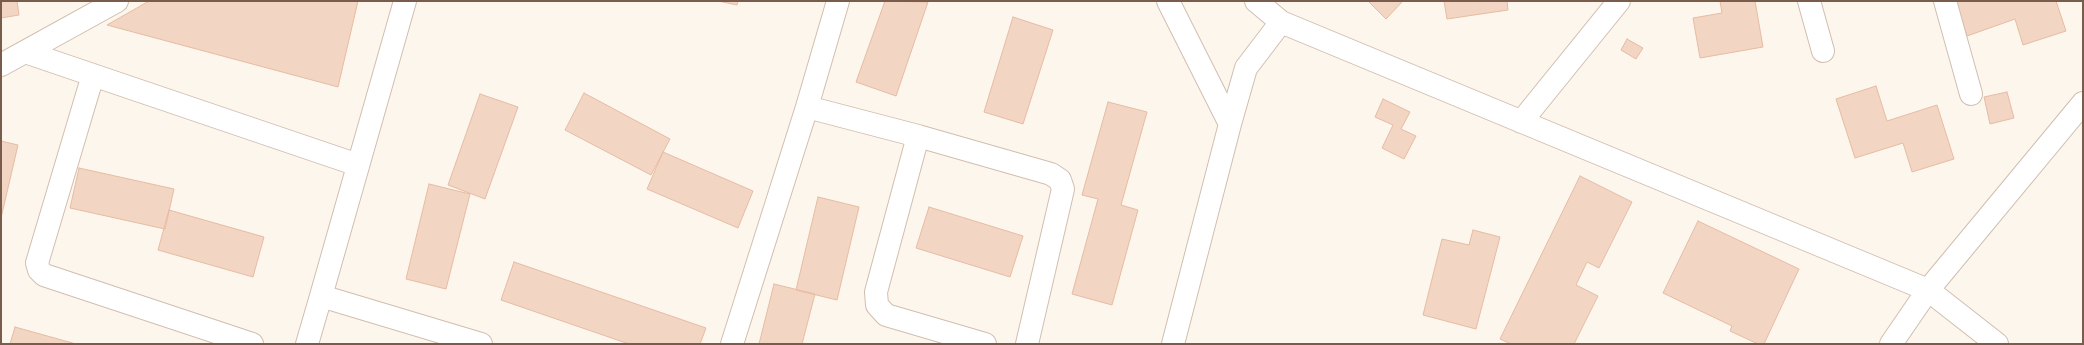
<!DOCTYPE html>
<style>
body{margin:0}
#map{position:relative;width:2084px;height:345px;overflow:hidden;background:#fdf6ec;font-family:Lato,sans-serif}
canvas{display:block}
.frame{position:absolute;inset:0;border:2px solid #7a5c4d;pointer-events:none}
</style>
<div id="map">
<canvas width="2084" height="345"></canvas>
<div class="frame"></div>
</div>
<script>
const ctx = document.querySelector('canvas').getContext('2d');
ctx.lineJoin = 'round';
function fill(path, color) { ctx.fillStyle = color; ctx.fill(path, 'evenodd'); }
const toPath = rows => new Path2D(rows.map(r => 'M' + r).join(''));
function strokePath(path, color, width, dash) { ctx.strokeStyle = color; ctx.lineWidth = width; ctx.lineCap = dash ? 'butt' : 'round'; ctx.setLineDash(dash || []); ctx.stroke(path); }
const building = toPath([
 [1,1,17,1,19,15,1,18,1,1],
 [149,1,358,1,338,87,107,25,149,1],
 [718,1,738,1,737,5,718,1],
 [885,1,928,2,896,96,856,82,885,1],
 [1368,1,1403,1,1386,19,1368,1],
 [1444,1,1507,1,1508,10,1447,19,1444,1],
 [1720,1,1755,1,1763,47,1700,58,1693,18,1722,13,1720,1],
 [1955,1,2056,1,2066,31,2023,45,2015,19,1967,36,1955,1],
 [1013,17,1053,30,1023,124,984,112,1013,17],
 [1627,39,1643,48,1636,59,1621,50,1627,39],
 [1876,86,1887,121,1937,105,1954,159,1912,172,1903,143,1855,158,1836,99,1876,86],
 [2007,92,2014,118,1990,124,1984,97,2007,92],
 [584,93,670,139,651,175,565,130,584,93],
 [480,94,518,107,485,199,448,185,480,94],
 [1383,99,1410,112,1401,129,1416,136,1404,159,1382,148,1393,125,1375,117,1383,99],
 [1108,102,1147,112,1121,205,1138,210,1112,305,1072,294,1098,199,1082,195,1108,102],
 [1,141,18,145,1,218,1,141],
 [663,152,753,191,738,228,647,189,663,152],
 [79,168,174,189,165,229,70,208,79,168],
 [1580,176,1632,202,1599,268,1587,262,1576,285,1598,296,1574,344,1511,344,1500,339,1580,176],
 [429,184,470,194,446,289,406,279,429,184],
 [818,197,859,207,837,300,796,290,818,197],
 [929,207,1023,236,1010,277,916,248,929,207],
 [169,210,264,237,253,277,158,250,169,210],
 [1698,221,1799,269,1764,344,1758,344,1730,331,1732,326,1663,293,1698,221],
 [1473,230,1500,237,1476,329,1423,315,1442,239,1469,245,1473,230],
 [514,262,706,328,700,344,629,344,501,300,514,262],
 [774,284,815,294,802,344,759,344,774,284],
 [15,327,76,344,10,344,15,327]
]);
fill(building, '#f3d5c3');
strokePath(building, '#e6bba3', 1);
const minor = toPath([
 [405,1,321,296,481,344],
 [1168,1,1230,124,1173,344],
 [1256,1,1281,22,1928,290,1997,344],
 [1809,1,1823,51],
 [1945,1,1971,94],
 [25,52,358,165],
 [1,65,117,1],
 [93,75,37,263,39,270,44,275,252,344],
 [807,107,918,136,876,292,877,305,886,315,985,344],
 [1521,122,1619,1],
 [1230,124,1246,68,1281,22],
 [918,136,1051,174,1060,180,1063,189,1027,344],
 [307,344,321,296],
 [732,344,807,107,838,1],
 [1891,344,1928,290,2083,103]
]);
strokePath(minor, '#d1beb0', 24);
strokePath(minor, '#fff', 22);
</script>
